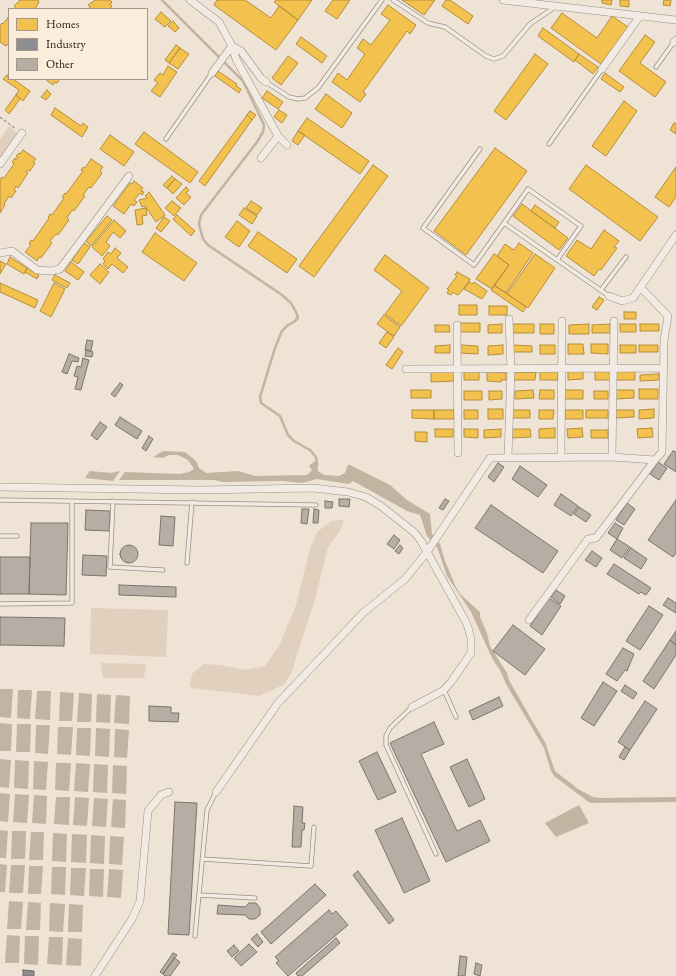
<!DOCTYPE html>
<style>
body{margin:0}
#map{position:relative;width:676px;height:976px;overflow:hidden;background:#eee3d4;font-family:"EB Garamond",serif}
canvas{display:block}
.legend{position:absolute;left:8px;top:8px;width:140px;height:72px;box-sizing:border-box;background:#fbeddc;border:1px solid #a5988b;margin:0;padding:5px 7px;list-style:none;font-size:12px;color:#251812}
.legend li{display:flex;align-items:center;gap:8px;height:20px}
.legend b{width:20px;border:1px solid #a5988b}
</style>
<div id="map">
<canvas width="676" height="976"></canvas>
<ul class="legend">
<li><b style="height:11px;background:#f2c14e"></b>Homes</li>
<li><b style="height:11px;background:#8d8d92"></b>Industry</li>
<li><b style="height:11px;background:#b6aea4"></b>Other</li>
</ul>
</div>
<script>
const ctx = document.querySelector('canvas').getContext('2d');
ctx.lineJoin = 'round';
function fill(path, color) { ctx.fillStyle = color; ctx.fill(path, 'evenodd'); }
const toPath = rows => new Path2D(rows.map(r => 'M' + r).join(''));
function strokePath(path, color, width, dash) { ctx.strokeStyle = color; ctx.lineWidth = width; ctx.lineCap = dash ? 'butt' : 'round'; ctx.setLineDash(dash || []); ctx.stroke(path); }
fill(toPath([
 [9,126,18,134,0,158,0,139],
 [344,520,340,531,328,547,315,599,291,674,283,685,260,696,192,688,190,685,192,674,204,664,219,665,246,670,265,666,280,644,296,605,310,549,317,532,332,521],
 [91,608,168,610,166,657,90,654],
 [101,663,146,664,144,678,103,678]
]), '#e0d0bd');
fill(toPath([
 [163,451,185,452,196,461,199,468,206,473,238,471,255,476,307,475,312,470,309,466,315,461,317,462,318,471,324,475,339,476,345,473,348,465,350,465,390,485,407,500,430,514,432,534,440,544,445,561,456,587,460,594,480,612,480,617,487,633,490,646,507,673,509,680,530,717,545,742,555,771,578,789,593,797,600,798,676,797,676,802,590,803,554,776,551,771,544,748,506,684,501,672,492,658,471,612,447,576,437,547,427,536,420,515,407,511,353,481,349,484,317,479,302,483,283,481,222,482,215,480,119,480,125,472,180,474,189,472,194,469,188,460,178,455,169,455,163,458,153,457],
 [90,471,111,473,120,471,113,481,85,478],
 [0,689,13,689,11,718,0,717],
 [18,690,32,690,30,719,17,718],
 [37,691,51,691,50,720,35,719],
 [60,692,74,693,72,721,59,721],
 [79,693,92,694,91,722,77,722],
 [97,694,111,695,110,723,96,722],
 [116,695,130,696,129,724,114,723],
 [0,723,12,724,11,751,0,751],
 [17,724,31,724,30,752,16,752],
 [36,725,50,725,48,754,35,753],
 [58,727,73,727,71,755,57,754],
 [77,728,91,728,90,756,76,755],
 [96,728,110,729,109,757,95,756],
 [115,729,129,730,127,758,114,757],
 [0,759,11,760,9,788,0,787],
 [15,760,29,761,28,789,14,788],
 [34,761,48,762,46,790,33,789],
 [56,763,71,763,69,791,55,790],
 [76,763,90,764,88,792,74,791],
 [94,764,108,765,107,793,93,792],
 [113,765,127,766,126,794,112,793],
 [0,793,10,794,8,822,0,821],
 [15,794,29,795,27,823,13,822],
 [34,795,47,796,46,824,32,823],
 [56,797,70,797,69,825,54,824],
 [75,797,89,798,87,826,73,825],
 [94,798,108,799,106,827,92,826],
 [113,799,126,800,125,828,111,827],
 [579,805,589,823,556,837,545,823],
 [0,830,8,831,6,858,0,858],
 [12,831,26,831,25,859,11,859],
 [31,832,44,832,43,860,29,860],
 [53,833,67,834,66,862,52,861],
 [72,834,87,835,86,863,71,862],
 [91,835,105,836,104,864,90,863],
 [110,836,124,837,122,865,109,864],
 [0,864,7,865,5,892,0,892],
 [11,865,25,865,23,893,9,893],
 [29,866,43,866,41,894,28,894],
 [52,867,66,867,65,895,51,894],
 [71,868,86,868,84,896,70,895],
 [90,869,104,869,103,897,89,896],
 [109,869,123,870,121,898,107,897],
 [9,901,23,902,21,929,7,929],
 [28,902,41,903,40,930,26,930],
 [50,903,65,904,63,932,49,931],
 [69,904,83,905,82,932,68,932],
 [7,935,20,936,19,963,5,963],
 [25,936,39,936,38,965,24,964],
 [49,937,63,937,62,965,47,964],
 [68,938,82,939,81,966,66,965]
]), '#c3b3a1');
const homes = toPath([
 [20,0,38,0,39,2,35,9,14,9,15,7,14,6,20,0],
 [95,0,110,0,112,2,110,5,112,6,110,9,89,9,90,7,88,5,95,0],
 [217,0,245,0,271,18,279,6,298,20,276,50,214,5,217,0],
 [276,0,312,0,298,20,274,2,276,0],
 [333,0,350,0,337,19,325,11,333,0],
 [402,0,435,0,424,15,402,0],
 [446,0,450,0,473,16,468,24,442,6,446,0],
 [602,0,612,0,611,5,602,3,602,0],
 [620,0,629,0,629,7,620,6,620,0],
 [664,0,671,0,670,6,663,5,664,0],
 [388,5,416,25,410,34,407,31,363,92,366,94,360,102,332,82,338,73,347,80,365,54,357,48,363,39,371,45,390,20,381,14,388,5],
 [161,12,171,21,165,27,155,19,161,12],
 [562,13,597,38,612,16,628,27,601,64,551,28,562,13],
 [9,16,9,43,6,46,0,42,0,26,2,23,3,24,9,16],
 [173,21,179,28,175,32,168,26,173,21],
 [543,28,579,54,574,62,538,36,543,28],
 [645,35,655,42,640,63,666,82,655,97,619,71,645,35],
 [301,37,327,56,322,63,296,44,301,37],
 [176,45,180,48,169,63,165,60,176,45],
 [180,48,189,54,178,69,169,63,180,48],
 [535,54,548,64,506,120,494,111,535,54],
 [579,54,598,67,593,74,575,60,579,54],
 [288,56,298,63,281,85,272,78,288,56],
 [168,66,177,72,160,97,151,91,158,83,154,80,160,73,163,75,168,66],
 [218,71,237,84,236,86,241,89,239,93,215,76,218,71],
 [605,73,624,87,620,92,601,79,605,73],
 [7,75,9,79,13,79,30,91,23,101,16,95,19,90,3,79,7,75],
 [45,79,60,79,57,83,55,82,53,85,45,79],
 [47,90,51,94,46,100,41,97,47,90],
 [267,91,283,102,278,109,262,98,267,91],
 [326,94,352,113,342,128,315,109,326,94],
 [16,95,20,99,9,114,5,110,16,95],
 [624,101,637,111,606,156,592,146,624,101],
 [55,108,81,126,83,123,88,127,82,137,51,115,55,108],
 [279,110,287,115,282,123,274,117,279,110],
 [250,111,256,115,252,120,247,115,250,111],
 [247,115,252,120,205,186,199,181,247,115],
 [307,118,369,161,360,174,298,131,307,118],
 [674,123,676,124,676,134,670,130,674,123],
 [298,131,305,135,298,145,292,141,298,131],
 [144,132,198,172,190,183,135,144,144,132],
 [110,135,134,152,124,166,100,149,110,135],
 [495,148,527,171,466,255,434,231,495,148],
 [23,150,36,159,33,162,35,163,30,171,28,170,26,172,28,173,18,188,16,186,14,190,16,191,11,198,9,196,4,204,5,205,0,213,0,179,2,177,4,178,14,164,12,162,15,158,16,160,18,157,16,156,19,153,20,154,23,150],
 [91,159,103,167,100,171,102,173,91,188,89,187,83,195,85,196,74,211,72,210,67,218,69,220,58,235,56,234,50,241,52,243,41,258,39,257,37,261,25,252,31,245,29,244,31,240,33,241,49,218,48,217,50,214,52,215,64,198,62,197,65,193,66,194,83,171,81,170,83,167,85,168,91,159],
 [373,165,388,176,314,277,299,266,373,165],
 [586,165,658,217,640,241,569,189,586,165],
 [676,167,676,197,669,207,655,197,676,167],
 [172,176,175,179,167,188,163,185,172,176],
 [175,179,182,184,173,194,167,188,175,179],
 [134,181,143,188,141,191,144,192,142,195,140,193,134,200,137,202,134,206,131,204,124,214,113,206,130,183,132,184,134,181],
 [186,187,189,190,186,193,191,197,184,205,176,198,186,187],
 [149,192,165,215,156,222,145,206,142,207,139,200,147,198,145,196,149,192],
 [172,201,181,208,174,216,165,208,172,201],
 [251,201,262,208,257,215,246,208,251,201],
 [522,204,568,238,559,250,513,216,522,204],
 [535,205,559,222,555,228,531,211,535,205],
 [146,208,147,215,142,216,143,224,137,225,135,210,146,208],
 [244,208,257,216,252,224,239,215,244,208],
 [177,215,195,231,191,236,173,219,177,215],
 [107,216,112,220,91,246,86,241,107,216],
 [164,217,170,221,161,232,156,228,164,217],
 [114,220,126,231,120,238,113,232,106,242,110,246,102,256,92,247,114,220],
 [237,221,250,231,239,247,225,237,237,221],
 [604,230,619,241,614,247,617,248,601,270,599,269,594,276,566,256,577,240,591,249,604,230],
 [258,232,297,259,287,273,248,246,258,232],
 [155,233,197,263,184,281,142,252,155,233],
 [84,243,90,247,78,264,72,260,84,243],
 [519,243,533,253,506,293,494,285,509,265,497,256,505,244,514,250,519,243],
 [115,248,121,253,117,258,128,267,123,273,112,264,108,269,103,264,105,261,103,259,108,252,111,254,115,248],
 [494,254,509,265,492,289,476,279,494,254],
 [535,254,555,268,528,308,507,294,535,254],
 [385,255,429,288,401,326,385,314,402,291,374,270,385,255],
 [10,257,27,268,24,274,7,264,10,257],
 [0,261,6,264,0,274,0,261],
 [71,262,84,272,78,280,65,271,71,262],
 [100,264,109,272,100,284,90,275,100,264],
 [27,268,39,275,37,279,25,272,27,268],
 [457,272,470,279,469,282,459,294,457,295,453,292,451,295,447,293,449,290,447,289,457,276,455,275,457,272],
 [55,275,70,283,67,288,52,280,55,275],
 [469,282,472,284,474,282,487,291,482,299,464,289,469,282],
 [0,283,38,300,35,308,0,292,0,283],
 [54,283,65,289,51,317,40,311,54,283],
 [494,285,526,307,523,312,491,290,494,285],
 [599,297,604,300,597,310,592,307,599,297],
 [459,305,477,305,477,315,459,315,459,305],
 [489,306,507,306,507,315,489,315,489,306],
 [624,312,636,312,636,319,624,319,624,312],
 [384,315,400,327,394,336,377,324,384,315],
 [460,323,480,323,480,332,460,332,460,323],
 [502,324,502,333,488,333,488,325,502,324],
 [512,324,534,324,534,333,512,333,512,324],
 [540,324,554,324,554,334,540,334,540,324],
 [589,324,589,334,569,334,569,325,589,324],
 [610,324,610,333,592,333,592,325,610,324],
 [620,324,636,324,636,332,620,332,620,324],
 [640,324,659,324,659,331,640,331,640,324],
 [435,325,449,325,450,332,435,332,435,325],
 [387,332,394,337,386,348,379,343,387,332],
 [568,344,583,344,584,354,568,354,568,344],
 [591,344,608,344,608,354,591,353,591,344],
 [450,345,450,353,435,353,435,346,450,345],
 [461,345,478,346,478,354,460,353,461,345],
 [503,345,503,354,488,355,488,346,503,345],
 [513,345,532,346,532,352,513,352,513,345],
 [540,345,555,345,555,354,540,354,540,345],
 [620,345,636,345,636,353,620,353,620,345],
 [639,345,658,345,658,352,639,352,639,345],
 [398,348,403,352,392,369,386,365,398,348],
 [540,371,558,371,558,380,540,380,540,371],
 [568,371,583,371,583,379,568,380,568,371],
 [595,371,611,372,611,380,595,380,595,371],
 [615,371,635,371,635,380,615,380,615,371],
 [431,372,454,372,454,381,431,382,431,372],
 [464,372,479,372,479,380,464,380,464,372],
 [487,372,506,373,506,380,501,380,501,382,487,381,487,372],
 [513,372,536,372,535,380,512,380,513,372],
 [659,374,659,380,640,381,640,375,659,374],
 [639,389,658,389,658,399,639,399,639,389],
 [411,390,431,390,431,398,411,398,411,390],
 [533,390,534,398,515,399,515,391,533,390],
 [540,390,554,390,554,399,539,399,540,390],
 [564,390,583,390,583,399,564,399,564,390],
 [616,390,634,390,634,398,616,399,616,390],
 [464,391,482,391,482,400,464,400,464,391],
 [489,391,502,391,502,399,489,400,489,391],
 [594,391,608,391,608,399,594,399,594,391],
 [488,409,503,409,503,419,488,419,488,409],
 [654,409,654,418,639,419,639,410,654,409],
 [412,410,434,410,434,419,412,418,412,410],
 [434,410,454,410,454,419,434,419,434,410],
 [464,410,478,410,478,419,464,419,464,410],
 [511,410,530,410,530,418,512,418,511,410],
 [539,410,554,410,553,419,539,419,539,410],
 [565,410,583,410,583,419,565,419,565,410],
 [586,410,608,410,608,418,586,418,586,410],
 [615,410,634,410,634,417,616,418,615,410],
 [555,428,555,438,539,438,539,429,555,428],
 [582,428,583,437,568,438,567,429,582,428],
 [652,428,653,437,638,438,637,429,652,428],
 [435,429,453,429,453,437,435,437,435,429],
 [464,429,478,429,478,438,464,437,464,429],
 [501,429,501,437,484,438,484,430,501,429],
 [512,429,530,429,531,437,512,438,512,429],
 [591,430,608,430,608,438,591,438,591,430],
 [415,432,427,432,427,442,415,441,415,432]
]);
fill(homes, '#f2c14e');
strokePath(homes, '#b48e3c', 1);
const industry = toPath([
 [23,970,34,971,34,976,23,976,23,970]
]);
fill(industry, '#8d8d92');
strokePath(industry, '#6e6a6c', 1);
strokePath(toPath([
 [162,0,243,81,264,125,263,132,257,142,201,215,199,224,203,239,208,245,282,295,291,303,296,312,298,318,294,322,288,325,282,331,275,348,260,397,261,403,280,416,288,435,294,441,310,450,316,457,317,465]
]), '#c3b3a1', 2.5);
const building = toPath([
 [87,340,93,341,91,351,85,350,87,340],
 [86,350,93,352,92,357,85,356,86,350],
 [69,354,79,358,78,362,72,361,67,374,62,372,69,354],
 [83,358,89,360,81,390,75,389,78,377,74,376,77,366,81,367,83,358],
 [120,383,123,385,115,397,111,394,120,383],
 [120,417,142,431,137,439,115,425,120,417],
 [100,422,107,427,97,440,91,435,100,422],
 [149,436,153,439,146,451,142,448,149,436],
 [673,451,676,452,676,472,664,464,673,451],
 [658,462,667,468,659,480,650,474,658,462],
 [498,463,504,467,494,482,488,477,498,463],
 [520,466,547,485,538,497,512,479,520,466],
 [561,494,578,506,571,516,554,505,561,494],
 [339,499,350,499,349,507,339,506,339,499],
 [445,499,449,501,443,510,439,508,445,499],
 [676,500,676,553,673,557,648,540,676,500],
 [325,501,333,502,332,508,325,508,325,501],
 [627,503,635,509,624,525,616,520,627,503],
 [491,505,558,551,543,573,475,528,491,505],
 [579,507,591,515,586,522,574,514,579,507],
 [302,509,309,509,307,524,301,523,302,509],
 [314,509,319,510,318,523,313,523,314,509],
 [86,510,110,511,109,531,85,530,86,510],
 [161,516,175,517,173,546,159,545,161,516],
 [31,523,68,523,66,595,29,594,31,523],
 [615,523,623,528,617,539,608,533,615,523],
 [394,535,400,540,394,549,387,544,394,535],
 [617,539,630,547,622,558,610,550,617,539],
 '120 554a9 9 0 1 1 18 0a9 9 0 1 1-18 0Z',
 [400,545,403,548,399,554,395,551,400,545],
 [631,548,647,559,641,569,624,558,631,548],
 [592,551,602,558,596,567,585,560,592,551],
 [83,555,107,556,106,576,82,575,83,555],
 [0,557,30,557,29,594,0,594,0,557],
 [614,564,651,588,646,595,641,592,639,594,607,574,614,564],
 [119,585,176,587,176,597,119,595,119,585],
 [556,590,565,596,560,604,551,597,556,590],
 [549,598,561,606,542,635,530,626,549,598],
 [668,598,676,603,676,613,663,605,668,598],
 [649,606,663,615,640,650,626,641,649,606],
 [0,617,65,618,64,646,0,645,0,617],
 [513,625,545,649,525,675,493,651,513,625],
 [676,631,676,645,670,640,676,631],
 [670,640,676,645,676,655,654,689,643,681,670,640],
 [623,648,634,654,627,671,625,670,617,681,606,674,623,648],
 [603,682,617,691,594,726,581,718,603,682],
 [625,685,637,693,633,699,621,691,625,685],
 [499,697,503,706,473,720,469,711,499,697],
 [645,701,657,709,630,750,618,742,645,701],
 [149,706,171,707,171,713,179,713,178,722,149,721,149,706],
 [434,722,444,744,421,754,457,831,480,820,490,841,446,862,390,743,434,722],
 [625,747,630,750,624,760,619,757,625,747],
 [377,752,396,792,378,800,359,761,377,752],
 [467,759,485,799,469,807,450,767,467,759],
 [175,802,197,803,189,935,168,934,175,802],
 [294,806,303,807,302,823,305,823,304,830,302,830,301,847,292,847,294,806],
 [402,818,430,881,404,893,375,830,402,818],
 [358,871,394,920,389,924,353,875,358,871],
 [315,884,326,895,271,944,261,932,315,884],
 [249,903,256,903,260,908,260,915,255,919,249,919,245,915,217,914,218,905,245,907,249,903],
 [329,910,332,914,336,911,348,925,288,976,276,963,279,961,275,957,329,910],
 [257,934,263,942,258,947,251,939,257,934],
 [336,938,340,943,302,976,298,976,296,973,336,938],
 [249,944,257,952,241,966,234,958,249,944],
 [234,945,239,951,232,957,227,951,234,945],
 [173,953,177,955,163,974,160,972,173,953],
 [460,956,467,957,465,976,458,976,460,956],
 [174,958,180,962,170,976,165,976,163,974,174,958],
 [476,963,482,965,480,976,474,974,476,963]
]);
fill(building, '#b6aea4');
strokePath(building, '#7c746d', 1);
const service = toPath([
 [393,0,428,23,445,27,486,56,494,59,503,56,530,24,555,7],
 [656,67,674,42],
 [266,82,289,97,298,99,305,98,318,88,382,0],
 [166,139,212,73],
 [549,144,602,69],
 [480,149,423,228,474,265,504,223,609,296],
 [504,223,528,189,581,226,557,260],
 [601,290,626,257],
 [0,500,316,505],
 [113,501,110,567,163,570],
 [0,536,17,536],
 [187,563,192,502],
 [0,604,72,603,72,501],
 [444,690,456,717],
 [412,707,390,728,386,736,386,745,436,854],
 [202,859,311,866,314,827],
 [199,895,255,898],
 [195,936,207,810,216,792]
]);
const minor = toPath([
 [190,0,219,22,232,46,236,59,278,136,261,158],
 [503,0,676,20],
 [674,42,676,40],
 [602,69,640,16],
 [212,73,232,46,241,51,261,78,266,82],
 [278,136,287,145],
 [0,164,22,133],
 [0,253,12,251,37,270,51,271,60,269,129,176],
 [609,296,622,301,633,298,676,235],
 [457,325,458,453],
 [406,369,663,368],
 [561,456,562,321],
 [508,457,511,369,509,319],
 [612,457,614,321],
 [0,487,200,490,313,488,348,492,366,497,381,506,415,533,421,541,467,624,471,638,471,653,451,682,444,690,412,707],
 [529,620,588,539,596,538,655,460],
 [216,792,278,703,363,613,405,579,427,552,490,458,612,457,655,460,662,452,664,340,668,316,641,288],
 [95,976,132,919,140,901,148,811,161,795,169,792]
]);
strokePath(service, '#989087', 5);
strokePath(minor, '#989087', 8);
strokePath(toPath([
 [0,117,16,129]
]), '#a9a39d', 1.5, [3, 2]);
strokePath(service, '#f1ebe3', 3.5);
strokePath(minor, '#f1ebe3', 7);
</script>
